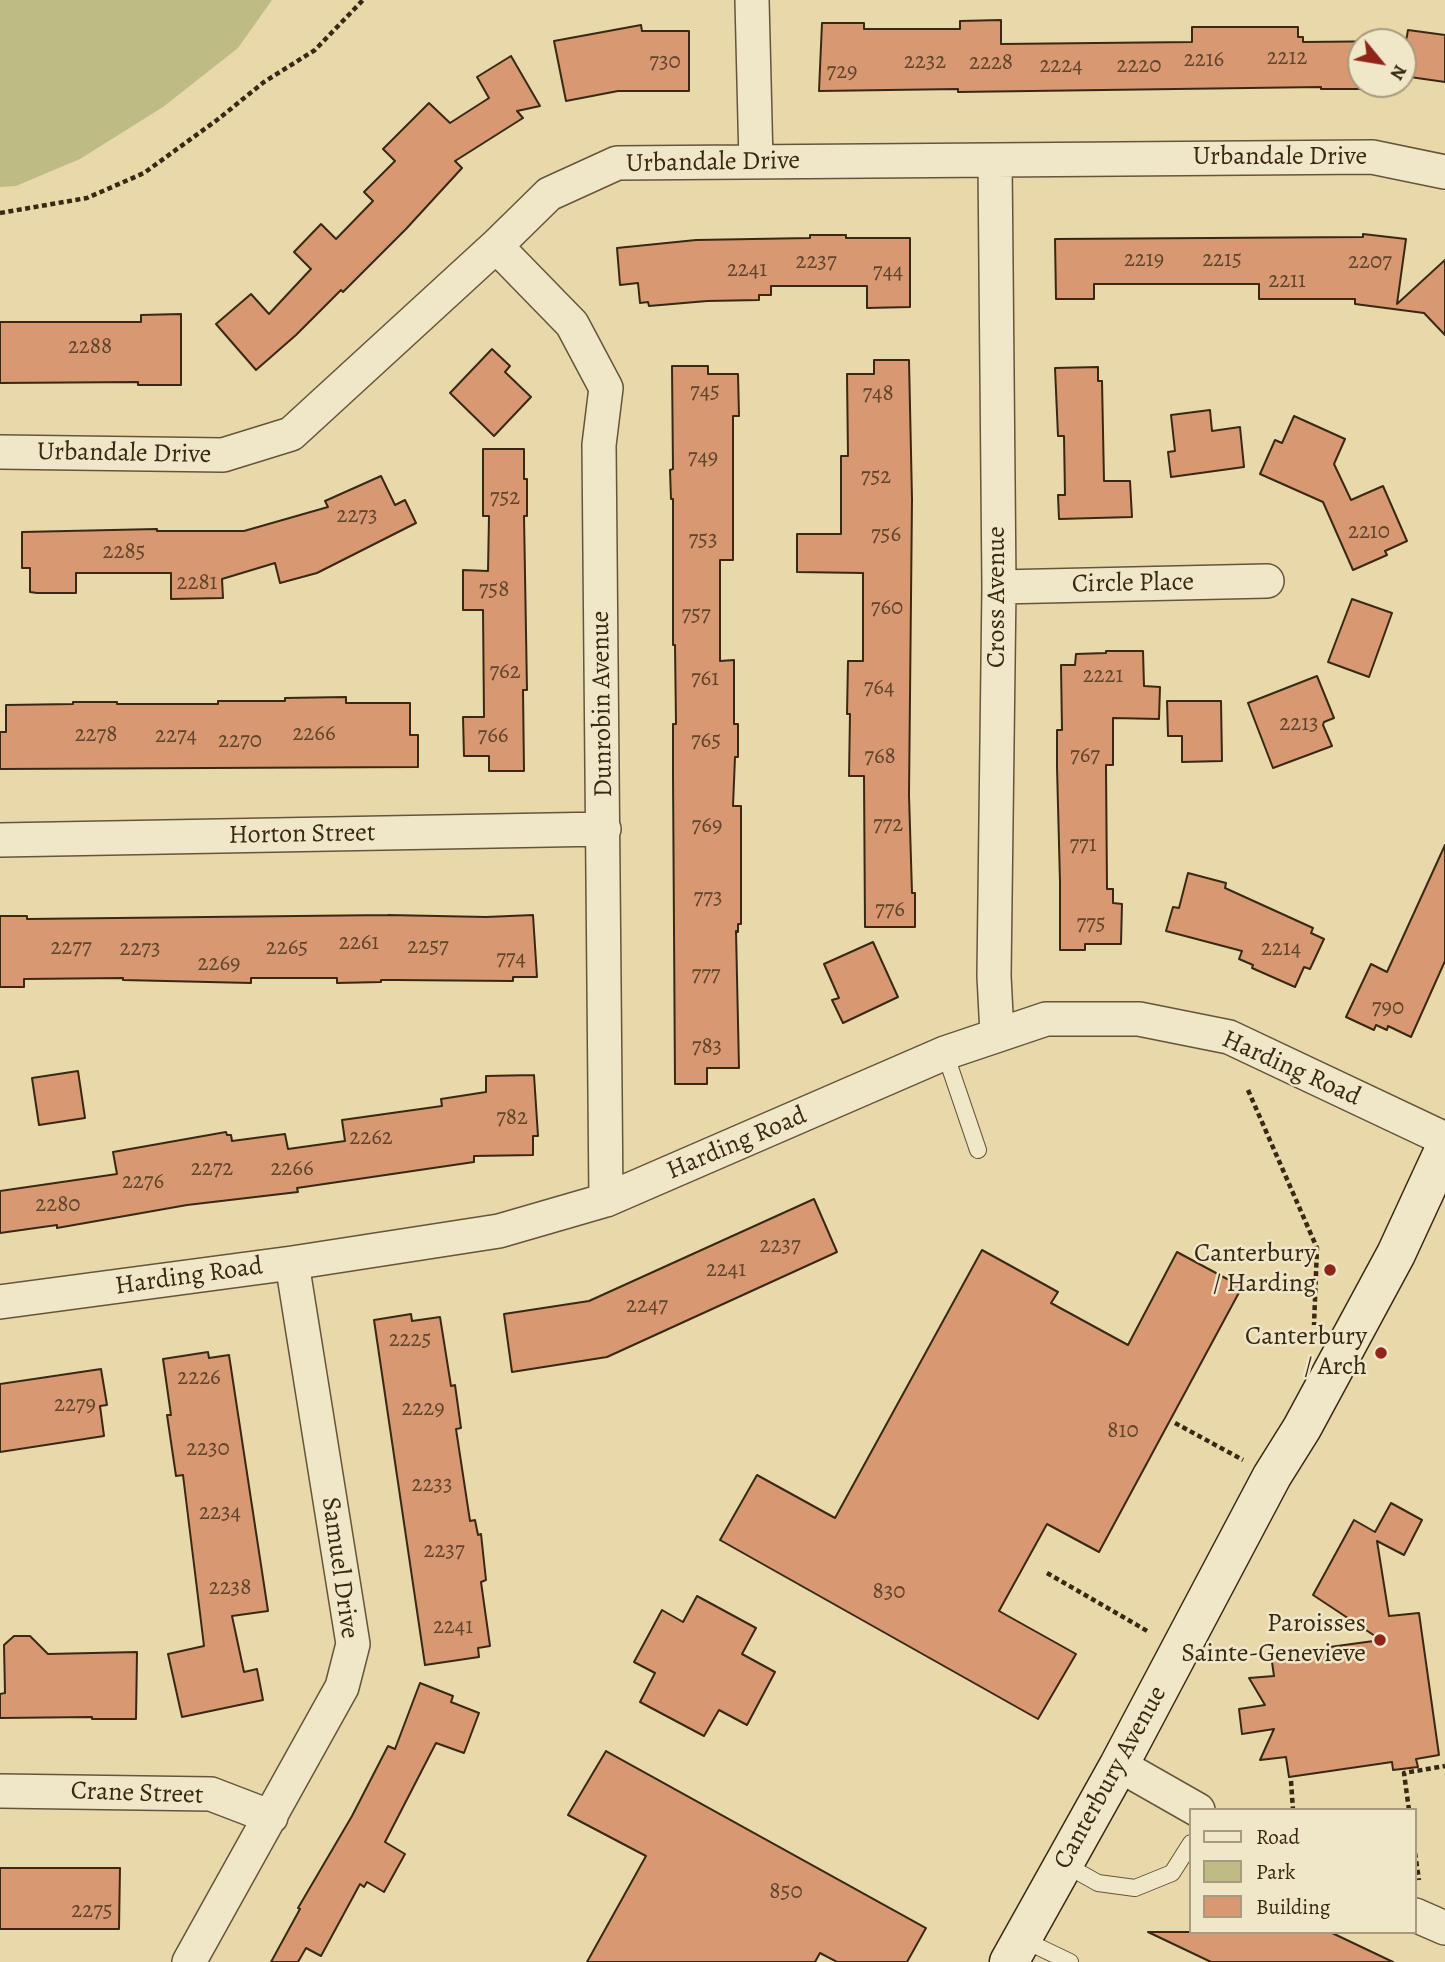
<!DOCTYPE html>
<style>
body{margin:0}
#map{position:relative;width:1445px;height:1962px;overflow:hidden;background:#e8d8aa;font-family:Alegreya,serif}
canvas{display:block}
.legend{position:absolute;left:1189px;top:1808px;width:228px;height:126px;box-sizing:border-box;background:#f0e6c8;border:2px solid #a79a80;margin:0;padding:9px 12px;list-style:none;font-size:21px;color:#392914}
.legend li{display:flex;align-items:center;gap:14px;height:35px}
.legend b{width:35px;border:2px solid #a79a80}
.north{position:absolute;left:1347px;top:28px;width:70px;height:70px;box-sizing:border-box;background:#f0e6c8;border:2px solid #a79a80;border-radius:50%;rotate:120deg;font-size:19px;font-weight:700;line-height:28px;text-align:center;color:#392914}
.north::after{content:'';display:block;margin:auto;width:24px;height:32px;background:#8f2418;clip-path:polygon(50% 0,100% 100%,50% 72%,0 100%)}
</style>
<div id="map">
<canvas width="1445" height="1962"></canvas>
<ul class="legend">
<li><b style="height:9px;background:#f0e6c8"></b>Road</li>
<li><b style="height:19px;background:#bebc84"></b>Park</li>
<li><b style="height:19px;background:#d79872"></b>Building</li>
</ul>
<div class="north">N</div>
</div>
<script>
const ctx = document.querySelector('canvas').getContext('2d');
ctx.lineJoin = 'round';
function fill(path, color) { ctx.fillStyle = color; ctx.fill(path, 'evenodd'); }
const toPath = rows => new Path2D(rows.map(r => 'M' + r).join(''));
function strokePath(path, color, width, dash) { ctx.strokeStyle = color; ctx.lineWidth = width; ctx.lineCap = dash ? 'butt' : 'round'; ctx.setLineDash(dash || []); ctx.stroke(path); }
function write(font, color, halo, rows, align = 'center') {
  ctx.font = font + ' Alegreya,serif'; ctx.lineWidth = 5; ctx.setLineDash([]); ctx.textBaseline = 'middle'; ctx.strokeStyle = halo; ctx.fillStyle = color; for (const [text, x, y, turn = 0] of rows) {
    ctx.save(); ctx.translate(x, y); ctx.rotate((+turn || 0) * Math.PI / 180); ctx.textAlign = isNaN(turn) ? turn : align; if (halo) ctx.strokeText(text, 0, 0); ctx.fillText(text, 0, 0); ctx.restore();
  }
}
fill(toPath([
 [0,0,272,0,238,48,163,107,80,159,16,186,0,187]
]), '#bebc84');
const building = toPath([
 [1001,20,1001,44,1192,42,1192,27,1298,27,1298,37,1303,37,1303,42,1406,41,1408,30,1445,35,1445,82,1403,76,1403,42,1361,42,1361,84,1381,84,1381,89,1321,89,1321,87,958,92,958,89,819,91,822,23,864,23,864,29,960,29,960,21,1001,20],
 [641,25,642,31,689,31,689,91,618,91,566,101,554,41,641,25],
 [511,56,540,106,517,111,523,118,455,161,462,168,406,229,343,292,341,290,296,335,256,370,216,324,251,294,269,314,311,269,294,252,321,224,336,239,373,201,364,192,395,161,383,149,429,103,450,123,489,98,477,77,511,56],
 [1363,234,1406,239,1397,304,1445,260,1445,335,1424,313,1355,304,1355,299,1259,299,1259,284,1094,284,1094,299,1056,299,1055,239,1363,237,1363,234],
 [810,235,846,235,846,238,910,238,910,307,867,308,867,286,771,286,771,295,759,295,759,300,707,301,649,306,648,302,640,303,638,283,620,285,617,248,696,240,810,238,810,235],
 [181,314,181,385,138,385,138,382,0,383,0,322,141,322,141,315,181,314],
 [492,349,510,366,505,372,531,397,494,436,450,393,492,349],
 [874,360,909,360,912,499,909,795,912,893,915,893,915,927,865,927,864,776,849,776,850,714,847,714,848,661,863,661,863,573,797,572,797,534,841,534,841,456,848,456,847,374,874,374,874,360],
 [672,366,708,366,708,374,738,374,739,416,733,416,733,560,720,560,720,661,734,660,734,724,738,724,738,757,735,757,733,806,741,806,741,924,738,924,738,932,736,931,739,1068,707,1068,707,1084,675,1084,673,775,673,724,676,724,675,645,673,645,673,499,671,499,670,470,673,469,672,366],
 [1098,367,1098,381,1102,381,1104,481,1130,481,1132,517,1059,519,1058,495,1065,495,1064,436,1058,436,1055,368,1098,367],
 [1210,410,1212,431,1240,427,1244,467,1171,477,1168,452,1175,451,1171,415,1210,410],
 [1294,416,1345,439,1334,464,1351,500,1383,486,1407,541,1385,551,1387,555,1353,570,1323,502,1260,474,1275,440,1282,443,1294,416],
 [483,449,524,449,524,479,527,479,527,516,524,516,527,690,523,690,524,771,489,771,489,756,464,756,463,717,484,717,483,610,463,610,463,570,488,571,489,516,483,516,483,449],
 [381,476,395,505,405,500,416,523,317,573,280,583,275,563,222,579,223,598,171,599,171,573,76,573,76,593,37,593,30,592,30,568,22,568,22,532,157,529,157,531,244,531,328,507,325,501,381,476],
 [1352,599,1392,613,1369,677,1328,662,1352,599],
 [1106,651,1143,651,1144,686,1160,687,1159,719,1113,718,1113,765,1106,765,1107,889,1113,889,1113,903,1122,904,1121,944,1085,944,1085,950,1060,950,1060,882,1057,767,1057,730,1062,730,1061,665,1075,665,1076,654,1106,653,1106,651],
 [1317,676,1334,718,1324,722,1323,725,1332,746,1273,768,1248,703,1317,676],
 [346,697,346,703,410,703,410,735,418,735,418,767,0,769,0,732,6,732,6,705,73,704,73,702,117,702,117,704,218,704,218,701,285,701,285,698,346,697],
 [1167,701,1221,701,1222,761,1182,762,1182,736,1168,736,1167,701],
 [1445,845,1445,961,1411,1037,1388,1026,1387,1030,1376,1025,1374,1030,1346,1017,1371,964,1387,972,1445,845],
 [1188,873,1226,883,1225,888,1313,928,1311,933,1324,939,1310,969,1304,967,1295,987,1252,968,1253,965,1239,959,1242,951,1166,931,1173,907,1179,908,1188,873],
 [388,915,486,917,533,915,537,977,513,977,513,981,395,980,381,980,381,982,337,983,337,978,251,978,251,983,123,980,123,978,24,979,24,987,0,987,0,916,27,916,27,919,388,915],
 [873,942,898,997,843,1023,832,1000,839,998,824,964,873,942],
 [78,1071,85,1118,39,1125,32,1078,78,1071],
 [534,1075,538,1136,533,1136,533,1155,474,1156,474,1162,297,1188,298,1192,187,1205,57,1228,57,1225,0,1233,0,1191,117,1174,113,1152,226,1132,227,1135,231,1135,232,1141,285,1134,288,1149,345,1141,342,1120,442,1106,441,1099,486,1092,486,1076,534,1075],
 [814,1199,837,1252,607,1357,512,1372,504,1314,589,1301,814,1199],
 [982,1250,1058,1292,1051,1303,1128,1345,1177,1252,1242,1287,1099,1552,1047,1524,999,1611,1076,1654,1038,1719,720,1540,757,1475,835,1518,982,1250],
 [411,1314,412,1321,440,1317,451,1386,455,1385,461,1428,456,1429,470,1521,475,1520,478,1535,481,1534,486,1580,481,1582,490,1646,478,1648,479,1657,425,1665,374,1320,411,1314],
 [208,1352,209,1358,229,1355,268,1611,232,1616,244,1672,257,1669,263,1700,182,1717,168,1654,204,1646,183,1475,176,1476,167,1415,171,1415,163,1359,208,1352],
 [101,1369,107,1405,100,1406,104,1436,0,1452,0,1384,101,1369],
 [1391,1503,1422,1520,1404,1555,1377,1541,1389,1616,1419,1613,1439,1755,1416,1759,1418,1767,1393,1770,1392,1762,1289,1777,1286,1757,1260,1760,1274,1729,1242,1734,1239,1709,1265,1705,1249,1678,1274,1676,1271,1655,1381,1640,1313,1595,1354,1520,1375,1532,1391,1503],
 [697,1596,756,1628,742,1654,775,1672,747,1725,719,1710,704,1736,640,1702,655,1673,634,1662,662,1610,683,1622,697,1596],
 [14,1636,30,1636,48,1654,137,1652,136,1719,92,1719,92,1717,0,1718,0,1694,5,1693,4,1645,14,1636],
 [420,1683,453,1696,451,1702,479,1713,464,1753,436,1743,385,1842,405,1854,384,1892,367,1882,364,1887,360,1884,321,1956,306,1948,298,1962,271,1962,300,1909,298,1908,352,1816,388,1746,395,1749,420,1683],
 [606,1751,926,1928,907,1962,837,1962,820,1953,815,1962,587,1962,646,1856,568,1815,606,1751],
 [0,1868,120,1868,119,1929,0,1929,0,1868],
 [1148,1932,1330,1932,1393,1962,1211,1962,1148,1932]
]);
fill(building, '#d79872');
strokePath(building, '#392914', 2);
const lane = toPath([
 [945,1053,978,1150],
 [1064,1864,1098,1883,1135,1888,1172,1873,1191,1843],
 [1022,1939,1070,1962]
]);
const street = toPath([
 [752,0,756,162],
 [995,160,999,587,994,976,997,1034],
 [496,246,572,324,606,388,599,445,606,1200],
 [0,452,223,455,291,434,496,246,549,194,617,163,1372,157,1445,172],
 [999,587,1267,581],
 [0,840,604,829],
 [0,1302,292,1263,499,1231,606,1200,945,1053,1046,1019,1139,1019,1229,1037,1445,1139],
 [1119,1765,1198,1810],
 [0,1791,211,1794,271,1817],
 [1415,1915,1445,1928],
 [189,1962,342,1687,353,1644,292,1263]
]);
const secondary = toPath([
 [1009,1962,1119,1765,1272,1476,1302,1428,1396,1254,1445,1148]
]);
strokePath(lane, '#65553a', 18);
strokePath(street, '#65553a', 36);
strokePath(secondary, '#392914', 41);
strokePath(toPath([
 [0,213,87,198,144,173,217,120,264,82,315,50,363,0],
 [1248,1090,1317,1248,1314,1325],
 [1175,1423,1243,1460],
 [1047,1573,1149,1632],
 [1291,1781,1293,1810],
 [1409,1810,1404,1773,1445,1766],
 [1415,1853,1419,1880]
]), '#392914', 4.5, [5, 3.5]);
strokePath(lane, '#f0e6c8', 16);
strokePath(street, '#f0e6c8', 33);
strokePath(secondary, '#f0e6c8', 38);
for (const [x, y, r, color] of [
 [1330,1270,7,"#8f2418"],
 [1381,1353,7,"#8f2418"],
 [1380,1640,7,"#8f2418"]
]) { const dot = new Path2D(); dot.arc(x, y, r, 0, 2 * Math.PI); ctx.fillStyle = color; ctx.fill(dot); strokePath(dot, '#f0e6c8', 2.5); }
write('23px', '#60452c', null, [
 ["2212",1287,58],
 ["2216",1204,60],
 ["730",665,62],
 ["2232",925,62],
 ["2228",991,63],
 ["2224",1061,66],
 ["2220",1139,66],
 ["729",842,72],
 ["2219",1144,260],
 ["2215",1222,260],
 ["2237",816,262],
 ["2207",1370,262],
 ["2241",747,270],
 ["744",888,272],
 ["2211",1287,281],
 ["2288",90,347],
 ["745",705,392],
 ["748",878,394],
 ["749",703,458],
 ["752",876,477],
 ["752",505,498],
 ["2273",357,516],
 ["2210",1369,532],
 ["756",886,535],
 ["753",703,540],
 ["2285",124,552],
 ["2281",197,583],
 ["758",494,590],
 ["760",887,608],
 ["757",696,615],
 ["762",505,672],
 ["2221",1103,676],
 ["761",705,679],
 ["764",879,688],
 ["2213",1299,724],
 ["2266",314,734],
 ["2278",96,735],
 ["2274",176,736],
 ["766",493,736],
 ["2270",240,741],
 ["765",706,741],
 ["767",1085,756],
 ["768",880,757],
 ["772",888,825],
 ["769",707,826],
 ["771",1083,845],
 ["773",708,898],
 ["776",890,910],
 ["775",1091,924],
 ["2261",359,943],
 ["2257",428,947],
 ["2277",71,948],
 ["2265",287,948],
 ["2273",140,949],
 ["2214",1281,949],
 ["774",511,959],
 ["2269",219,964],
 ["777",706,975],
 ["790",1388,1008],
 ["783",707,1047],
 ["782",512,1118],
 ["2262",371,1138],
 ["2272",212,1169],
 ["2266",292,1169],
 ["2276",143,1182],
 ["2280",58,1205],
 ["2237",780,1246],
 ["2241",726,1270],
 ["2247",647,1306],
 ["2225",410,1340],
 ["2226",199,1378],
 ["2279",75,1405],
 ["2229",423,1409],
 ["810",1123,1431],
 ["2230",208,1449],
 ["2233",432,1485],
 ["2234",220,1513],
 ["2237",444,1551],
 ["2238",230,1588],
 ["830",889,1592],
 ["2241",453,1627],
 ["850",786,1892],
 ["2275",92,1911]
]);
write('26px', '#392914', '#f0e6c8', [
 ["Urbandale Drive",1280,158],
 ["Urbandale Drive",713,163,-1],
 ["Urbandale Drive",124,454,1],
 ["Circle Place",1133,584,-1],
 ["Cross Avenue",998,597,-90],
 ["Dunrobin Avenue",603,704,-91],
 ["Horton Street",302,835,-1],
 ["Harding Road",1291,1069,24],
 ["Harding Road",737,1144,-23],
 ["Harding Road",189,1277,-8],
 ["Samuel Drive",339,1568,82],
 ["Canterbury Avenue",1111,1778,-61],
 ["Crane Street",137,1794,2]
]);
write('26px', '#392914', '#f0e6c8', [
 ["Canterbury",1316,1255],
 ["/ Harding",1316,1285],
 ["Canterbury",1367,1338],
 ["/ Arch",1367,1368],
 ["Paroisses",1366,1625],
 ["Sainte-Genevieve",1366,1655]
], 'right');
</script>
